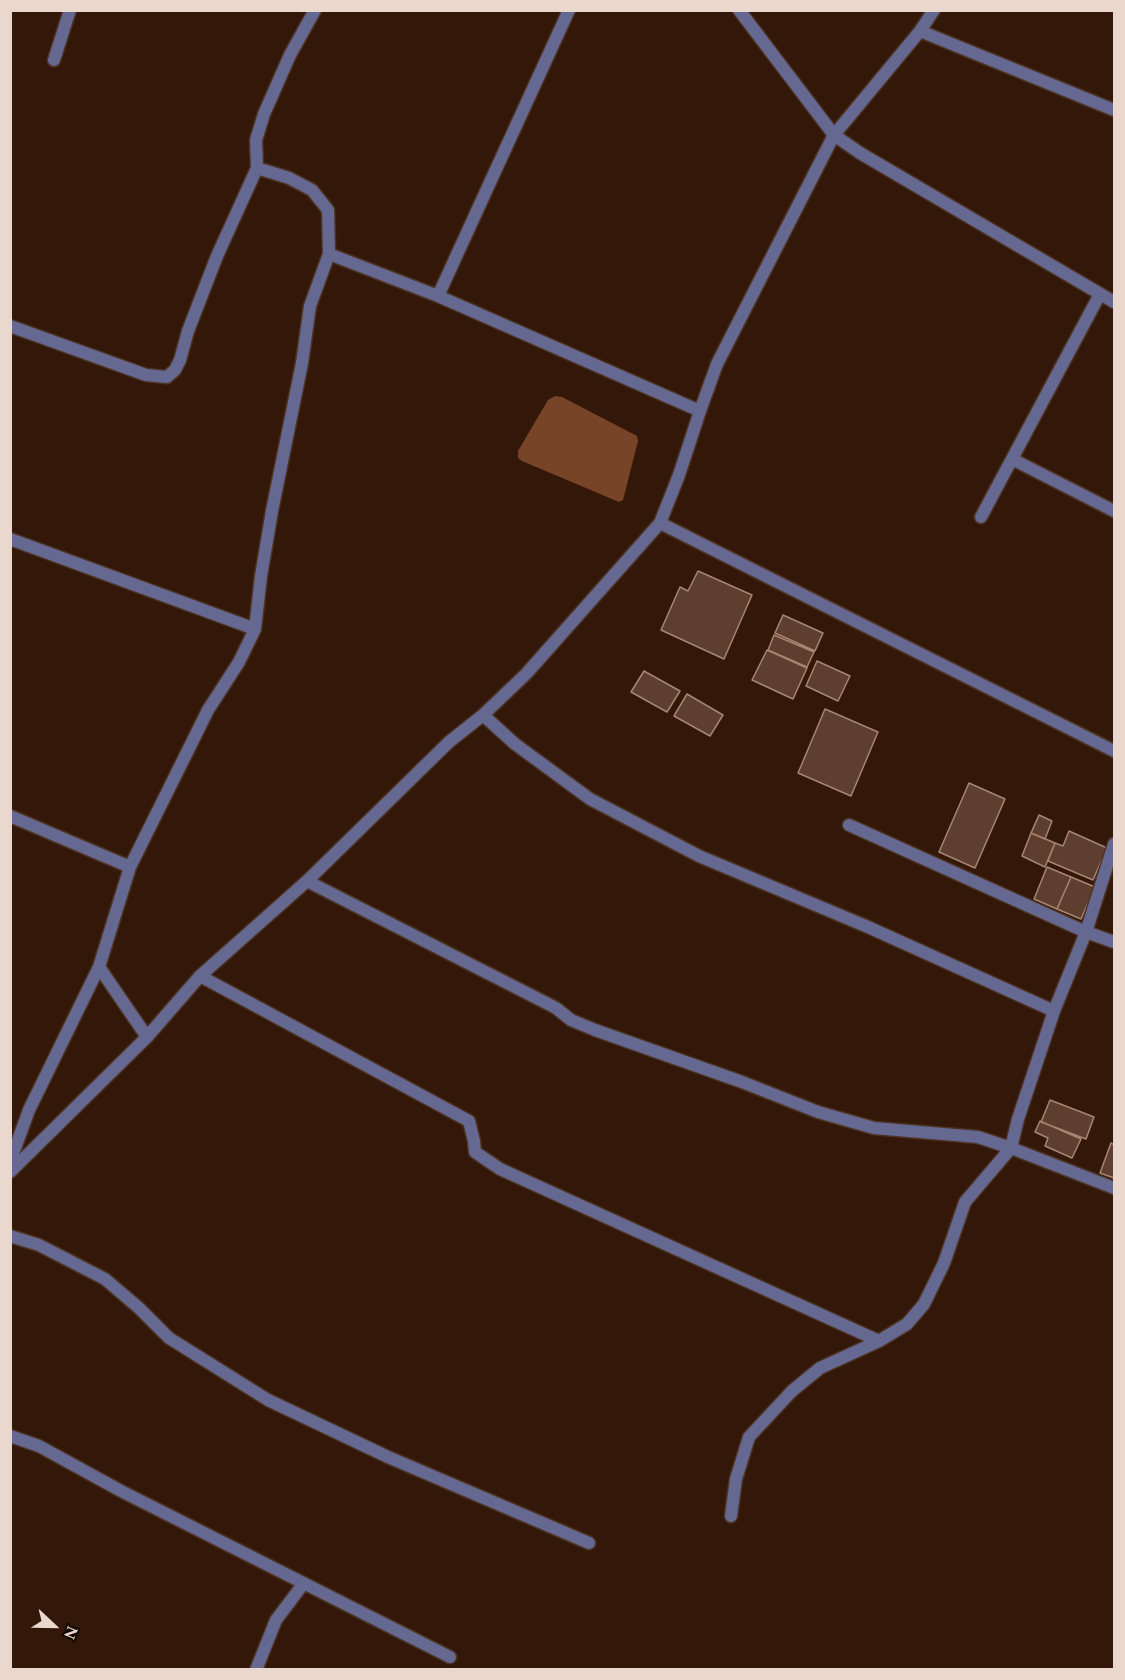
<!DOCTYPE html>
<style>
body{margin:0}
#map{position:relative;width:1125px;height:1680px;overflow:hidden;background:#331809;font-family:Spectral,serif}
canvas{display:block}
.frame{position:absolute;inset:0;border:12px solid #ead7cd;pointer-events:none}
.north{position:absolute;left:24px;top:1596px;width:60px;height:60px;-webkit-text-stroke:4px #120703;paint-order:stroke;rotate:112deg;font-size:16px;font-weight:700;line-height:24px;text-align:center;color:#ead7cd}
.north::after{content:'';display:block;margin:auto;width:21px;height:27px;background:#ead7cd;clip-path:polygon(50% 0,100% 100%,50% 72%,0 100%)}
</style>
<div id="map">
<canvas width="1125" height="1680"></canvas>
<div class="frame"></div>
<div class="north">N</div>
</div>
<script>
const ctx = document.querySelector('canvas').getContext('2d');
ctx.lineJoin = 'round';
function fill(path, color) { ctx.fillStyle = color; ctx.fill(path, 'evenodd'); }
const toPath = rows => new Path2D(rows.map(r => 'M' + r).join(''));
function strokePath(path, color, width, dash) { ctx.strokeStyle = color; ctx.lineWidth = width; ctx.lineCap = dash ? 'butt' : 'round'; ctx.setLineDash(dash || []); ctx.stroke(path); }
fill(toPath([
 [555,396,562,397,637,436,638,441,623,500,619,502,522,461,518,458,518,451,548,400]
]), '#784427');
const building = toPath([
 [698,571,752,595,724,659,661,630,680,587,688,591,698,571],
 [783,615,823,633,815,651,775,633,783,615],
 [774,635,814,652,807,667,768,650,774,635],
 [767,650,807,668,793,699,752,680,767,650],
 [817,661,850,676,838,701,806,686,817,661],
 [644,671,680,691,667,712,631,692,644,671],
 [687,694,723,715,710,736,674,716,687,694],
 [825,709,878,732,851,796,798,773,825,709],
 [969,783,1005,799,975,868,939,852,969,783],
 [1039,815,1052,821,1045,839,1031,833,1039,815],
 [1069,831,1107,848,1093,880,1048,861,1055,843,1063,846,1069,831],
 [1031,833,1055,843,1045,867,1022,856,1031,833],
 [1047,867,1071,877,1057,909,1034,899,1047,867],
 [1071,877,1095,887,1081,919,1057,909,1071,877],
 [1050,1100,1094,1117,1086,1139,1041,1122,1050,1100],
 [1040,1121,1081,1139,1072,1158,1045,1146,1048,1138,1035,1132,1040,1121],
 [1111,1143,1114,1145,1114,1178,1100,1173,1111,1143]
]);
fill(building, '#5e3f2f');
strokePath(building, '#a78573', 1.5);
const street = toPath([
 [739,10,834,135,860,153,1114,302],
 [920,31,1114,110],
 [54,60,70,10],
 [329,254,438,296,700,411],
 [438,296,569,10],
 [10,326,146,375,167,377,175,370,180,360,188,331,217,256,257,168],
 [1012,459,1114,511],
 [981,517,1100,294],
 [660,523,1114,751],
 [10,539,255,629],
 [483,715,515,744,590,799,699,856,868,927,1054,1011],
 [10,816,130,867],
 [849,825,1086,932,1114,942],
 [307,881,556,1008,571,1020,595,1030,742,1082,818,1112,874,1128,978,1137,1011,1148,1114,1188],
 [200,976,469,1121,474,1141,475,1152,500,1169,879,1341],
 [147,1037,99,967,130,867,208,710,239,662,255,629,261,576,272,511,302,363,310,306,329,254,328,210,312,190,289,178,257,168,256,140,264,114,290,55,315,10],
 [10,1162,29,1110,99,967],
 [10,1172,147,1037,200,976,307,881,449,742,483,715,526,674,660,523,679,475,700,411,717,364,834,135,920,31,934,10],
 [10,1236,39,1245,105,1279,139,1308,169,1338,268,1400,388,1457,589,1543],
 [10,1436,39,1446,121,1491,450,1657],
 [731,1516,736,1479,749,1437,792,1391,820,1368,879,1341,907,1324,924,1304,944,1263,965,1202,1011,1148,1018,1119,1054,1011,1086,932,1114,844],
 [256,1670,276,1620,304,1583]
]);
strokePath(street, '#4d3324', 15);
strokePath(street, '#656891', 12);
</script>
